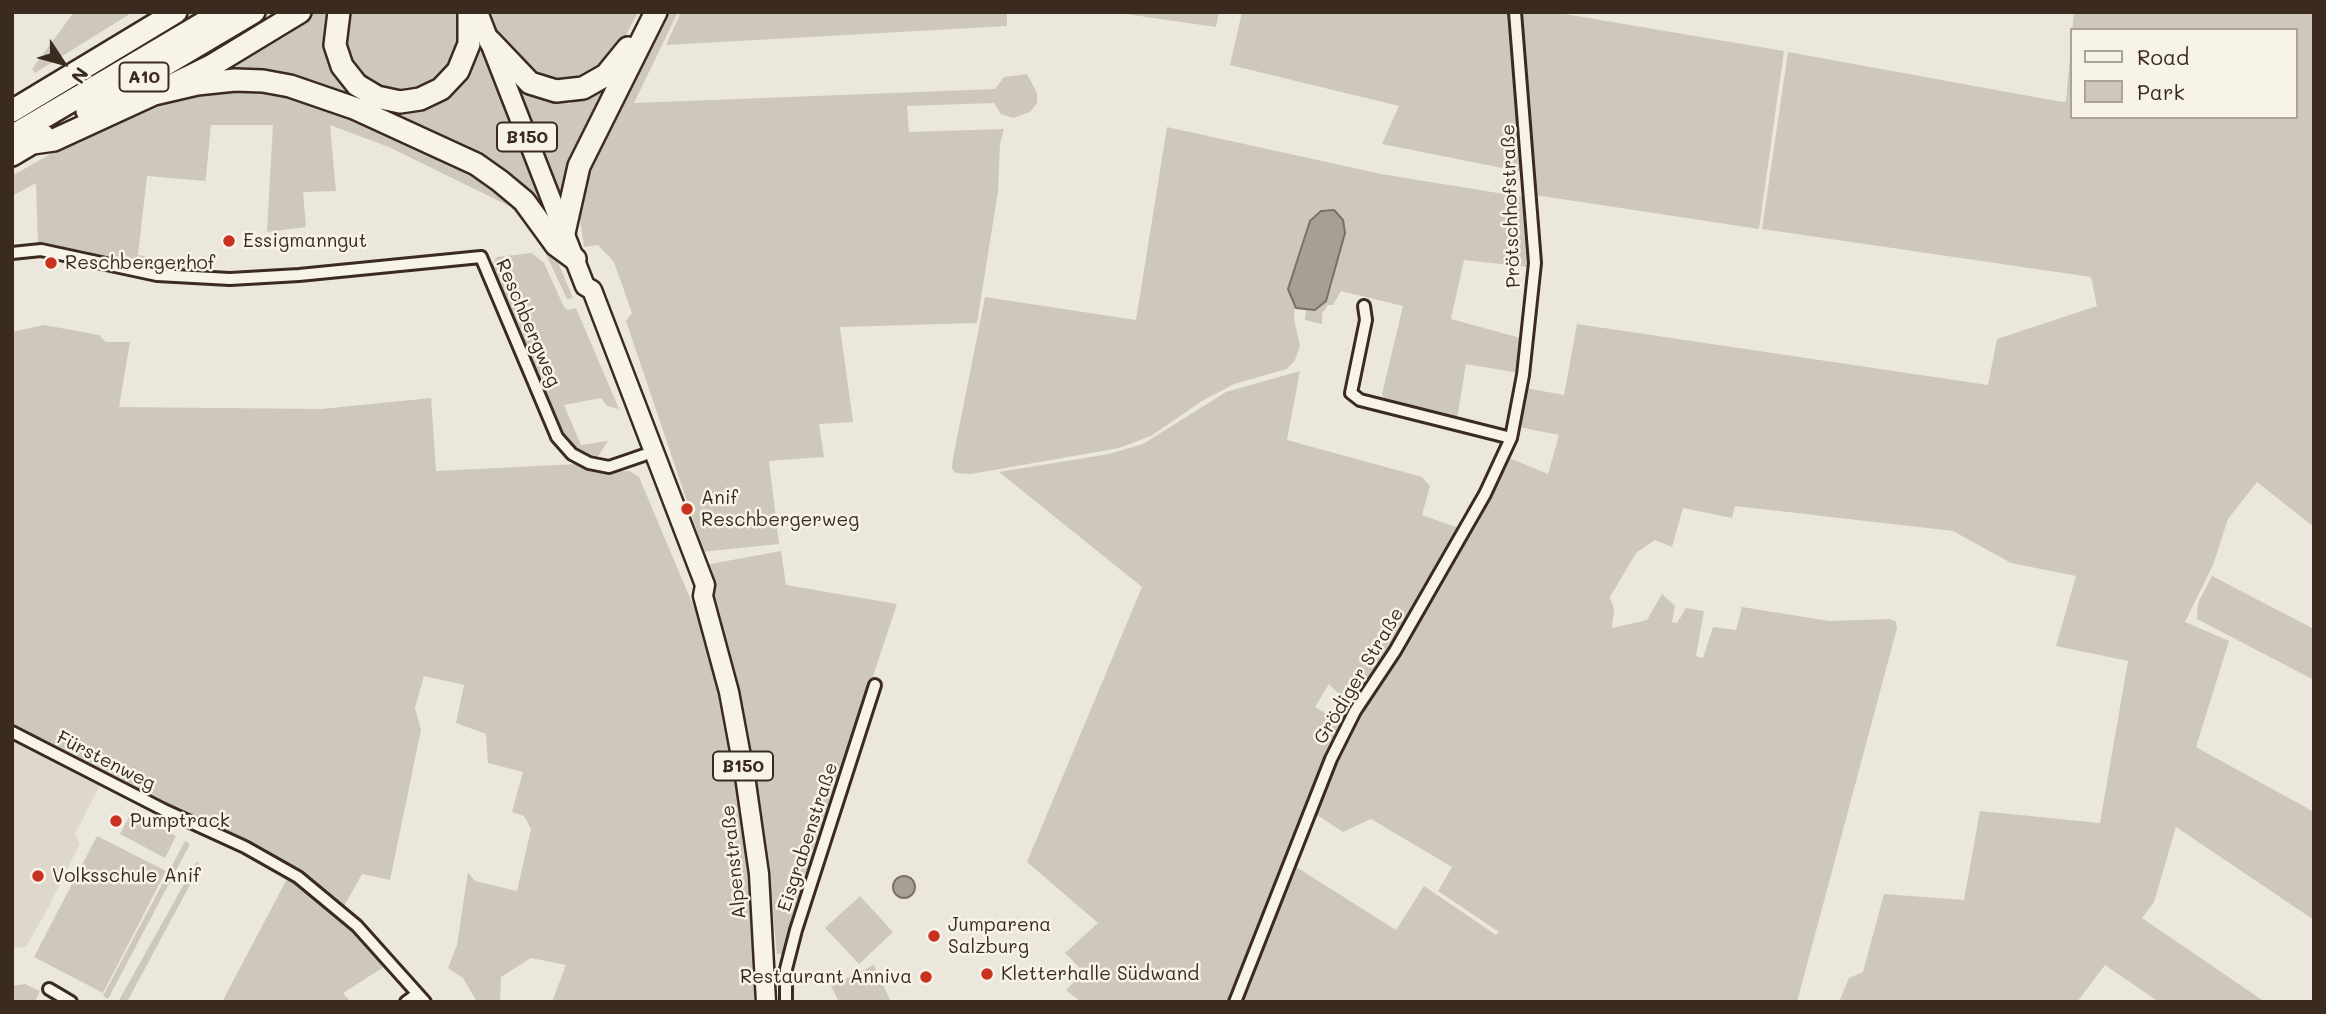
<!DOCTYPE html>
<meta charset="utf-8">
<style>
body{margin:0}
#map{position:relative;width:2326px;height:1014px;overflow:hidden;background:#ece7dc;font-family:Mali,sans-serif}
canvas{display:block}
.frame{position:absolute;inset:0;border:14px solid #3b2a1e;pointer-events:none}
.legend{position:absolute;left:2070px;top:28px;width:228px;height:91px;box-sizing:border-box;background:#f7f3e8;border:2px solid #aca397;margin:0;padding:9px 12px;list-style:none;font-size:21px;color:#3b2a1e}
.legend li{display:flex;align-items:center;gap:14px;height:35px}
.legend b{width:35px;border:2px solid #aca397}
.north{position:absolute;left:28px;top:28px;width:70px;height:70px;-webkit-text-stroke:5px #f7f3e8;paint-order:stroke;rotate:126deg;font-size:19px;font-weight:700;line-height:28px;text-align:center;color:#3b2a1e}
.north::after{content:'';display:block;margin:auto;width:24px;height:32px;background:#3b2a1e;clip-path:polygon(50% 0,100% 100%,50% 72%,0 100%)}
</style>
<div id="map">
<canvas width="2326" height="1014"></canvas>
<div class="frame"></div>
<ul class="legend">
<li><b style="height:9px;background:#f7f3e8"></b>Road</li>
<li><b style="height:19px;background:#cec8bc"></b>Park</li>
</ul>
<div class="north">N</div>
</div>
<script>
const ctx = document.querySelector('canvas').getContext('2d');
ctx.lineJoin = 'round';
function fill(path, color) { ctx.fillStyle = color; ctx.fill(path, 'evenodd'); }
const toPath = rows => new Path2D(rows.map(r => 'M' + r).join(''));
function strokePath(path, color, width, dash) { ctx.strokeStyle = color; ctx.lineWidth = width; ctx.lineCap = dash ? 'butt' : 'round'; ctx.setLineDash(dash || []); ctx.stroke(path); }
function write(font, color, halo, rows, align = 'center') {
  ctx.font = font + ' Mali,sans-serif'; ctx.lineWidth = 5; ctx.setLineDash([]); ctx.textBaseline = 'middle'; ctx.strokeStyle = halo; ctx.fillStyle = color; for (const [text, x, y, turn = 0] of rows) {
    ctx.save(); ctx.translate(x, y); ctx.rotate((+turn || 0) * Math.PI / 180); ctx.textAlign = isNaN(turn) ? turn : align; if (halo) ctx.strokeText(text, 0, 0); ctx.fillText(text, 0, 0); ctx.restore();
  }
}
fill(toPath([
 [12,736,101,783,75,834,80,843,47,910,26,947,12,948]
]), '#ddd7cc');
fill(toPath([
 [74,12,133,12,35,73,32,69],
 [183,12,203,12,12,124,12,115],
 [274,12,293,12,128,98],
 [310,12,334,12,343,79,422,105,474,47,481,48,555,232,534,207,393,118,210,72],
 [343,12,463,12,464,30,446,77,416,94,377,92,344,57],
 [491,12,638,12,615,57,602,70,570,85,536,79,500,37],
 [668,12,678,12,634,103,995,89,1004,77,1027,74,1037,93,1037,103,1030,112,1013,118,1001,114,994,103,907,106,909,132,1004,129,1000,144,998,191,977,323,840,327,853,422,819,424,824,457,769,461,779,544,700,552,699,537,626,321,632,313,614,262,598,245,584,247,579,212,583,181],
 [681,12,1007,12,1007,26,666,45],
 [1112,12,1219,12,1216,27],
 [1242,12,1511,12,1527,173,1382,144,1399,106,1230,65],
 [1519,12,1553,12,1784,51,1759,229,1535,195],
 [2074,12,2314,12,2314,527,2257,482,2228,519,2213,565,2185,622,2229,641,2196,747,2314,812,2314,920,2176,827,2154,902,2142,918,2265,1002,2159,1002,2105,965,2077,1002,1839,1002,1849,978,1863,972,1884,894,1964,900,1980,811,2100,823,2128,661,2056,646,2076,576,2011,563,1953,531,1735,506,1732,518,1683,508,1672,547,1655,540,1636,553,1610,597,1614,609,1612,628,1647,620,1662,594,1675,606,1672,622,1677,623,1686,608,1704,611,1696,656,1703,658,1713,627,1736,630,1742,607,1829,621,1890,619,1896,622,1897,628,1797,1002,1240,1002,1293,865,1396,930,1424,886,1496,935,1499,932,1438,891,1452,867,1371,819,1343,832,1314,813,1333,762,1354,721,1509,458,1548,474,1559,435,1519,427,1526,388,1564,395,1577,324,1988,385,1997,339,2097,306,2091,277,1762,229,1788,52,2062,102,2066,101],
 [2072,30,2296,30,2296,117,2072,117],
 [619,68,563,203,513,76,534,90,569,104,599,90],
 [245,88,312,101,426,146,494,187,531,220,552,248,573,298,567,299,543,248,511,207,389,147,330,125,336,191,303,192,306,227,267,232,273,125,211,125,205,187,205,181,147,176,138,255,199,267,195,273,143,270,38,246,36,183,12,196,12,176,85,134,179,96],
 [1167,127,1381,174,1529,198,1530,267,1464,260,1451,319,1524,339,1519,373,1466,364,1457,419,1385,400,1382,394,1403,306,1341,291,1333,305,1328,305,1322,314,1322,324,1305,320,1306,310,1315,310,1331,288,1336,264,1301,247,1288,288,1295,304,1294,319,1300,346,1295,360,1287,369,1234,384,1202,401,1151,436,1119,448,971,474,955,473,952,468,953,458,985,297,1136,320],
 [532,253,544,263,564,307,568,310,576,308,619,409,607,406,601,398,564,405,581,445,608,441,597,458,583,454,567,442,555,423,491,266,497,257],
 [44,325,99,335,106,342,130,342,119,407,321,409,431,398,436,471,578,464,595,472,630,471,639,477,698,617,715,680,733,765,749,875,755,1002,552,1002,566,965,531,958,501,977,500,1002,477,1002,463,978,448,968,457,945,468,872,475,881,517,891,531,829,524,816,512,812,523,772,488,763,486,734,456,723,464,685,424,676,415,708,421,730,390,880,362,874,342,910,319,890,12,728,12,332],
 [1300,371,1287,440,1422,477,1430,486,1422,515,1459,528,1389,655,1353,708,1329,684,1315,707,1333,718,1343,703,1348,714,1324,765,1233,1002,1081,1002,1066,990,1084,972,1065,953,1098,923,1027,862,1142,587,999,472,1109,454,1143,444,1226,392],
 [781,551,786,585,897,604,806,877,785,954,777,954,765,836,744,717,704,568,710,564],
 [2212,576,2314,629,2314,680,2197,619,2198,603],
 [131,813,176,836,165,858,120,834],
 [97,836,166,871,103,993,34,957],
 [185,841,190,844,108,999,103,996],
 [197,861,200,866,127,1002,118,1002],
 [289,875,351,927,387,965,343,993,351,1002,222,1002],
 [860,896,893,932,859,964,825,928],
 [874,965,891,1002,839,1002,831,986],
 [25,984,40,991,35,1002,12,1002,12,986]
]), '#cec8bc');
const water = toPath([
 [1334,210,1343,220,1345,233,1326,301,1315,310,1296,308,1288,289,1310,221,1321,211,1334,210],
 '893 887a11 11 0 1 1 22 0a11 11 0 1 1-22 0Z'
]);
fill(water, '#a89f93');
strokePath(water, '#7c7064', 2);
const street = toPath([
 [12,253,41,250,157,275,230,279,299,275,481,257,557,437,572,454,589,463,609,467,644,455],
 [1364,306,1366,320,1351,393,1360,400,1511,438],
 [12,732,164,810,245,847,298,877,357,926,425,1002],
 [49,989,71,1002],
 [406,1002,417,994],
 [786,1002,786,969,796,930,875,685],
 [1235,1002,1331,759,1355,711,1395,651,1485,494,1511,438,1523,375,1535,263,1515,12]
]);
const primary = toPath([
 [478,12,585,286,592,290,705,585,703,596,729,692,746,783,759,874,766,1002]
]);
const highway = toPath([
 [339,12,335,45,342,66,357,85,377,97,400,102,420,99,441,89,458,71,469,44,469,12],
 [490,41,530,83,556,91,583,88,606,75,628,48],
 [154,94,197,84,235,80,263,81,290,86,354,108,476,164,500,181,524,201,556,245,575,259],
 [12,111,176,12],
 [87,111,254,12],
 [12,136,222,12],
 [33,143,54,140,154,94,211,66,300,12],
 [12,155,44,136],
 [564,233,579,166,656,12]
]);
strokePath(street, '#3b2a1e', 16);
strokePath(primary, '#3b2a1e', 23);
strokePath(highway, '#3b2a1e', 26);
strokePath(street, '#f7f3e8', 10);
strokePath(primary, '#f7f3e8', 18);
strokePath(highway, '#f7f3e8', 21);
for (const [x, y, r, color] of [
 [229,241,7,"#c8321e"],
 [51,263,7,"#c8321e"],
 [687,509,7,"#c8321e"],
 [116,821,7,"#c8321e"],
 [38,876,7,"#c8321e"],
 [934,936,7,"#c8321e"],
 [987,974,7,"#c8321e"],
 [926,977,7,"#c8321e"]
]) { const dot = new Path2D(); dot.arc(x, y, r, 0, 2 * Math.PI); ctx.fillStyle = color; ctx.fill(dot); strokePath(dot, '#f7f3e8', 2.5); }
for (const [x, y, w] of [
 [144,77,49],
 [527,137,60],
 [743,766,60]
]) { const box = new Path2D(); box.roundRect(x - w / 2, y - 14.5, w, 29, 5); ctx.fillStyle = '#f7f3e8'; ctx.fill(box); strokePath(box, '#3b2a1e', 2); }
write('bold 18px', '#3b2a1e', null, [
 ["A10",144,77],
 ["B150",527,137],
 ["B150",743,766]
]);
write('19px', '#3b2a1e', '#f7f3e8', [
 ["Prötschhofstraße",1511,206,-92],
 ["Reschbergweg",528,323,67],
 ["Grödiger Straße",1359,676,-59],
 ["Fürstenweg",106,761,27],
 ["Eisgrabenstraße",808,837,-72],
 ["Alpenstraße",734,862,-96]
]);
write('19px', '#3b2a1e', '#f7f3e8', [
 ["Essigmanngut",243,241],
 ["Reschbergerhof",65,263],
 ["Anif",701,498],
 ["Reschbergerweg",701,520],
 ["Pumptrack",130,821],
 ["Volksschule Anif",52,876],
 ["Jumparena",948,925],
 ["Salzburg",948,947],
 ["Kletterhalle Südwand",1001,974],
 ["Restaurant Anniva",912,977,"right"]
], 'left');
</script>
